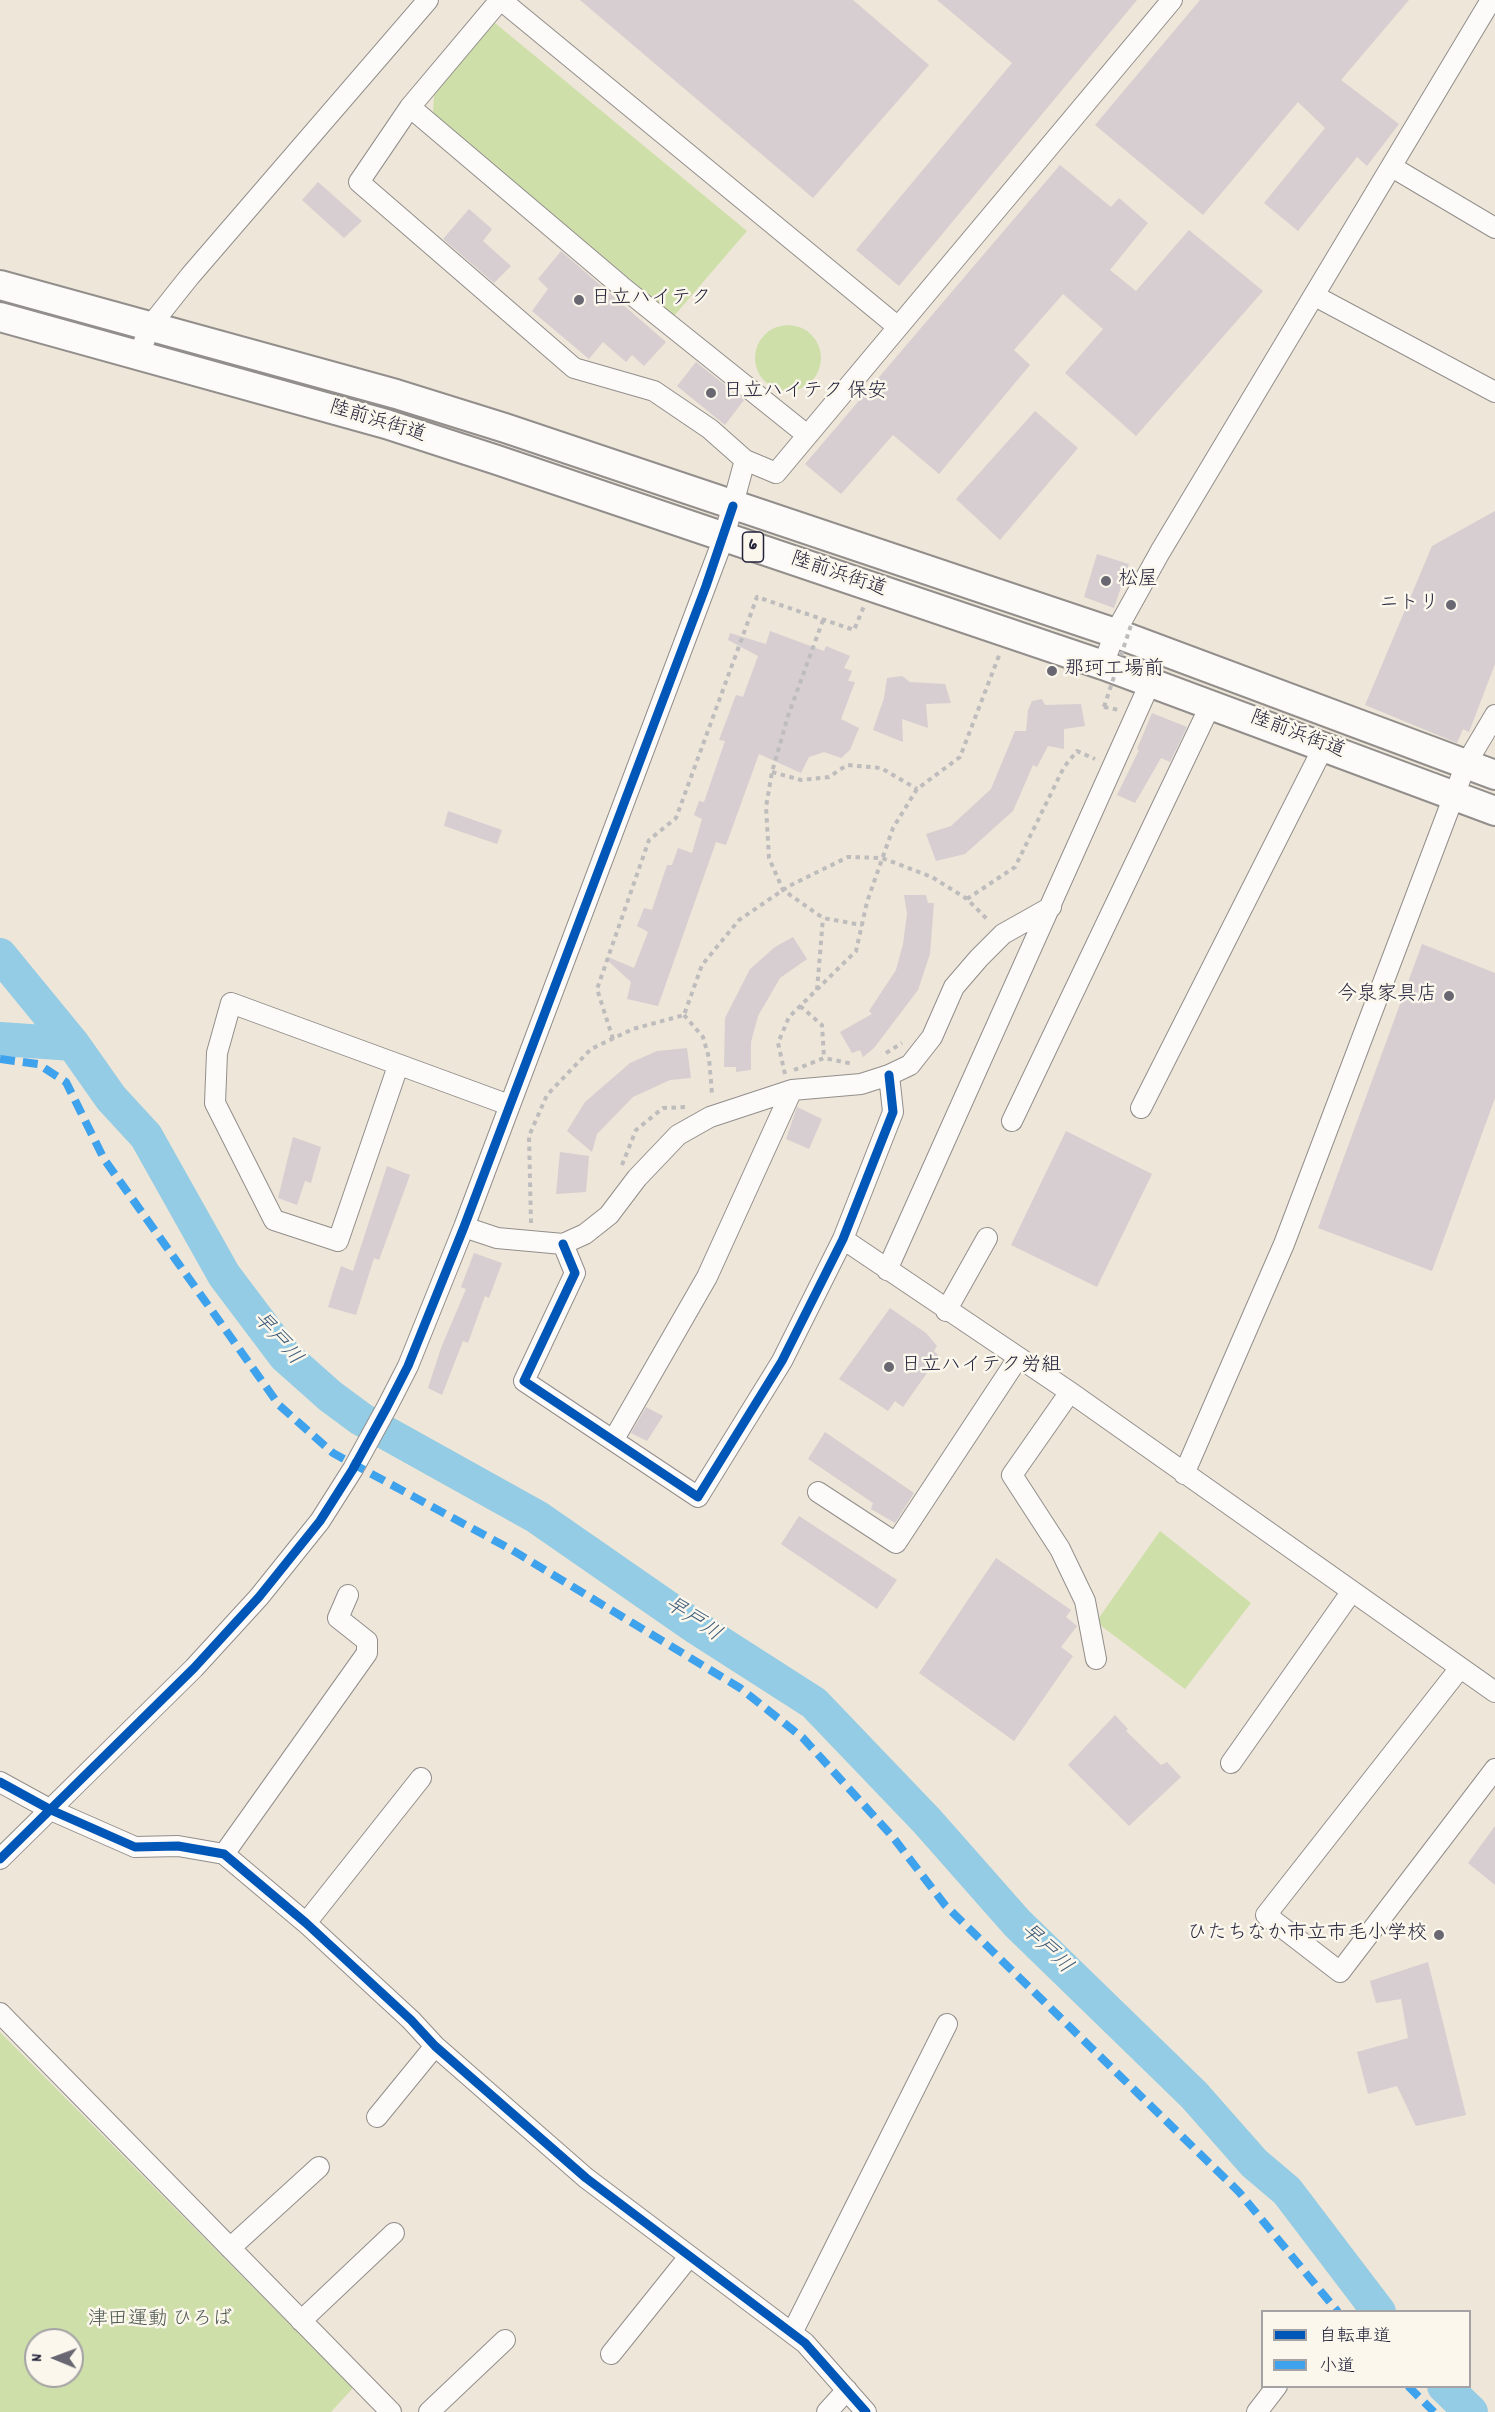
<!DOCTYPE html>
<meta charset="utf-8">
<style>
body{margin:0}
#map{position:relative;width:1495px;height:2412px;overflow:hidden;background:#eee6d9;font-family:Dekko,"Klee One",sans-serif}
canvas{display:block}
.legend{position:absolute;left:1261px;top:2310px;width:210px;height:78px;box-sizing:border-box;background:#fbf7ec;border:2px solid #a4a2a5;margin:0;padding:8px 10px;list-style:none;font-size:18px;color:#22223b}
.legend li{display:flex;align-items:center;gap:12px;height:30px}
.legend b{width:30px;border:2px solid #a4a2a5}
.north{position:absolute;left:24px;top:2328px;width:60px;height:60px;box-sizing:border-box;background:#fbf7ec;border:2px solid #a4a2a5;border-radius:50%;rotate:271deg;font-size:16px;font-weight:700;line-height:24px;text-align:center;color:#22223b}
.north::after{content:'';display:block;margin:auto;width:21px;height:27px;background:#696772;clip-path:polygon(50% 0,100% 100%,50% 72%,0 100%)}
</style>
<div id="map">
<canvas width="1495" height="2412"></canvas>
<ul class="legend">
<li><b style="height:8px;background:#0057b8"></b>自転車道</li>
<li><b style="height:8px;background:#3ea2ec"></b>小道</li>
</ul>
<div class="north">N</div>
</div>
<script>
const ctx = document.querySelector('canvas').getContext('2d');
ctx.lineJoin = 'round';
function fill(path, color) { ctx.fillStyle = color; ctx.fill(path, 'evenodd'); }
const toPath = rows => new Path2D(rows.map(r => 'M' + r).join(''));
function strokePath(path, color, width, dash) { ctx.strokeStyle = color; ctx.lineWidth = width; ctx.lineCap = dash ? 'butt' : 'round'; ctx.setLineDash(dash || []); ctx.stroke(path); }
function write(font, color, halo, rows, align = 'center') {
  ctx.font = font + ' Dekko,"Klee One",sans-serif'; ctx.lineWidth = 5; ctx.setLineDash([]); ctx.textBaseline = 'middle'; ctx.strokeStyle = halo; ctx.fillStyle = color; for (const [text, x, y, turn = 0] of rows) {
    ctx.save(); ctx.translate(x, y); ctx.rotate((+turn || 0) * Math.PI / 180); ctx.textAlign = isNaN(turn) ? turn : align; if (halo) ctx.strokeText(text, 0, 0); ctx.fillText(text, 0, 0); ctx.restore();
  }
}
fill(toPath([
 [495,23,747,231,674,316,433,114,434,93],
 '755 358a33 33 0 1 1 66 0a33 33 0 1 1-66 0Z',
 [1160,1531,1251,1603,1185,1689,1096,1622],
 [0,2032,353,2388,331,2412,0,2412],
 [36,2340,72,2340,72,2376,36,2376]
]), '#cedfa9');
strokePath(toPath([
 [0,955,73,1044,111,1098,146,1136,224,1275,285,1356,330,1396,361,1419,537,1517,697,1628,814,1703,927,1821,1017,1923,1194,2095,1254,2163,1287,2191,1379,2312],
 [0,1039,73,1044],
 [1444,2386,1471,2412]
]), '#93cce4', 34);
fill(toPath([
 [580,0,853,0,929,65,813,198],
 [937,0,1137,0,899,286,856,250,1012,63],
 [1200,0,1409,0,1341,80,1399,124,1367,166,1357,157,1298,231,1264,203,1325,128,1298,102,1203,215,1095,125],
 [1060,165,1111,207,1119,198,1148,223,1110,270,1136,291,1189,230,1263,291,1136,436,1065,373,1103,329,1063,294,1014,350,1030,365,939,474,893,435,841,494,805,464],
 [318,182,362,221,344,238,302,200],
 [469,209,492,229,483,241,511,266,494,283,443,239],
 [561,251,666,342,644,366,632,355,626,362,603,342,589,359,532,311,548,289,538,279],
 [696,362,744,400,725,425,677,386],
 [1035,411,1078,448,1000,540,956,499],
 [1495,511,1495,664,1469,732,1463,729,1457,743,1365,705,1432,546],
 [1097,554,1129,564,1114,608,1084,597],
 [770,631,824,651,826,646,850,656,844,668,852,671,848,681,855,682,841,719,859,728,850,750,841,758,824,752,809,757,801,773,759,754,726,845,716,842,658,1006,627,999,631,982,606,959,608,957,634,968,648,932,637,926,644,908,652,910,667,865,672,865,678,848,692,853,702,819,694,815,699,801,704,802,725,741,719,740,736,695,743,697,758,656,728,640,730,633,766,644],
 [902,676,910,682,945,684,951,703,926,704,928,728,902,719,903,742,873,730,884,698,887,678],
 [1042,699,1045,705,1081,704,1085,726,1064,729,1064,749,1048,746,1037,767,1033,765,1013,811,965,854,936,861,926,834,951,826,991,789,1015,731,1026,731,1028,710,1032,701],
 [1152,713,1187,727,1170,762,1161,758,1135,803,1117,795,1139,750,1137,749],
 [448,811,502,830,497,844,444,826],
 [904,895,926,895,928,903,934,903,930,954,918,990,874,1048,863,1057,860,1050,852,1053,840,1032,872,1014,869,1011,896,970,903,944,907,914],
 [793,937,807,959,780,978,758,1016,751,1042,751,1070,736,1072,736,1067,724,1067,725,1018,750,969,775,947],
 [1422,944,1495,973,1495,1098,1432,1271,1318,1228],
 [687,1048,691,1078,670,1080,633,1097,597,1134,592,1152,567,1131,585,1102,630,1063,657,1051],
 [797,1107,822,1119,809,1149,786,1139],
 [1066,1131,1152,1174,1097,1287,1011,1245],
 [293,1137,321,1147,311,1183,305,1181,297,1205,278,1198],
 [560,1152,589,1156,586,1192,556,1194],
 [387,1166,410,1175,379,1260,374,1258,356,1315,328,1307,341,1266,353,1271],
 [474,1253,502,1263,489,1298,485,1296,468,1343,463,1341,442,1395,428,1388,441,1348,466,1289,461,1287],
 [890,1308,926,1333,937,1346,934,1351,939,1356,903,1407,895,1401,888,1411,839,1379],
 [646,1407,663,1416,647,1441,631,1433],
 [825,1432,914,1493,895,1523,871,1509,873,1503,808,1459],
 [799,1516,897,1580,877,1609,781,1544],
 [996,1558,1071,1610,1066,1617,1077,1626,1061,1647,1073,1656,1014,1741,919,1673],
 [1115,1715,1128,1729,1126,1731,1161,1765,1167,1762,1181,1777,1129,1826,1068,1765],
 [1495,1826,1495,1885,1468,1863],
 [1428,1962,1466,2115,1416,2126,1397,2086,1368,2094,1357,2052,1408,2038,1401,1999,1376,2003,1370,1981]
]), '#d6ced0');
const minor = toPath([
 [500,0,410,107,359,182,574,368,654,391,710,429,745,460,776,473,1172,0],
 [501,0,898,327],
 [410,107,621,286,807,435],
 [1392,167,1495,228],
 [1315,296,1495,392],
 [138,356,151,325,190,276,428,0],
 [1103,665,1115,633,1160,552,1491,0],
 [398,1066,338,1241,274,1220,215,1103,217,1053,231,1003,509,1105],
 [1141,1108,1324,746],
 [1012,1121,1211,704],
 [464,1227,497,1238,563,1244,585,1234,609,1215,637,1178,678,1135,710,1117,792,1090,861,1084,889,1075,910,1065,932,1037,954,987,979,958,1003,934,1051,907],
 [843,1239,1070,1392,1495,1692],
 [563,1244,575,1273,524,1381,698,1497,782,1361,843,1239,893,1112,889,1075],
 [887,1270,1150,683],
 [946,1311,987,1238],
 [1070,1392,1012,1475,1060,1549,1085,1601,1096,1659],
 [614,1439,707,1277,792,1090],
 [1184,1474,1284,1244,1466,764,1495,715],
 [818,1492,896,1543,1018,1358],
 [1460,1668,1266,1915,1340,1972,1495,1769],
 [1231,1763,1352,1591],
 [0,1782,51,1810,135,1847,178,1846,224,1854,306,1923,411,2020,435,2046,586,2178,805,2343,866,2412],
 [224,1854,367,1653,367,1641,338,1618,348,1595],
 [0,1859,194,1668,259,1597,320,1521,353,1469,387,1407,408,1366,464,1227,724,537,745,460],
 [306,1923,421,1778],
 [0,2013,391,2412],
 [377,2117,435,2046],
 [230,2248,319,2167],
 [301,2321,394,2233],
 [792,2333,947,2024],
 [611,2354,688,2258],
 [429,2412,505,2340],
 [827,2412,847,2390],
 [1257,2412,1277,2386]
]);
const highway = toPath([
 [0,285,396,394,505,428,1115,633,1495,775],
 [0,317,386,424,497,460,1103,665,1495,811]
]);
strokePath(minor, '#928e8b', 22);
strokePath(highway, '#928e8b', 32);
strokePath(toPath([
 [823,620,788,716,772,772,766,807,769,858,783,890,823,918,862,925],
 [1104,707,1119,710],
 [772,772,801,780,829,777,847,765,881,768,917,789],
 [967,899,1015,867,1064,767,1077,751,1095,759],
 [817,990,823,918],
 [800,1006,822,1025,824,1058],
 [684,1015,703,1037,709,1058,712,1093],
 [613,1039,597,989,649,840,676,818,757,597,854,630,864,606],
 [886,1053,902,1043],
 [794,1070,824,1058,853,1064],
 [785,1074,778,1043,789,1017,856,951,867,902,893,828,917,789,960,757,1000,653],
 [622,1165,636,1130,663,1108,688,1107],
 [531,1223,529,1136,547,1095,591,1049,633,1029,684,1015,702,965,739,920,789,886,848,857,882,858,932,877,967,899,989,921]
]), '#bebcbd', 4, [4.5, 4.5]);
strokePath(minor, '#fcfbf9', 20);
strokePath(highway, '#fcfbf9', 28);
strokePath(toPath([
 [1104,707,1132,622]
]), '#bebcbd', 4, [4.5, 4.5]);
strokePath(toPath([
 [0,1059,38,1064,66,1082,104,1159,279,1405,333,1453,512,1550,740,1688,803,1738,892,1836,945,1905,1239,2192,1338,2312],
 [1408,2386,1434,2412]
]), '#3ea2ec', 8, [15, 8]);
strokePath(toPath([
 [563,1244,575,1273,524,1381,698,1497,782,1361,843,1239,893,1112,889,1075],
 [0,1782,51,1810,135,1847,178,1846,224,1854,306,1923,411,2020,435,2046,586,2178,805,2343,866,2412],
 [0,1859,194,1668,259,1597,320,1521,353,1469,387,1407,408,1366,464,1227,706,586,733,506]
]), '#0057b8', 9);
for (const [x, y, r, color] of [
 [579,300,6,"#696772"],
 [711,393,6,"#696772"],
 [1106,581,6,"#696772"],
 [1451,605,6,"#696772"],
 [1052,671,6,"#696772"],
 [1449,996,6,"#696772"],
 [889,1367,6,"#696772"],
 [1439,1935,6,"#696772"]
]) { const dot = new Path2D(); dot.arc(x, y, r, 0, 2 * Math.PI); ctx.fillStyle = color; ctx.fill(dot); strokePath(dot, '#fbf7ec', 2); }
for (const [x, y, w] of [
 [753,547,21]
]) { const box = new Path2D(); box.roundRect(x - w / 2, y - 15, w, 30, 4.5); ctx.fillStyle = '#fbf7ec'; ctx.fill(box); strokePath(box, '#22223b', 1.5); }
write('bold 18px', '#22223b', null, [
 ["6",753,547]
]);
write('20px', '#22223b', '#fbf7ec', [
 ["日立ハイテク",591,300],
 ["日立ハイテク 保安",723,393],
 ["松屋",1118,581],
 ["ニトリ",1439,605,"right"],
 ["那珂工場前",1064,671],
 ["今泉家具店",1437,996,"right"],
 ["日立ハイテク労組",901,1367],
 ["ひたちなか市立市毛小学校",1427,1935,"right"]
], 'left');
write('20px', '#22223b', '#fbf7ec', [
 ["陸前浜街道",377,423,17],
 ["陸前浜街道",838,576,19],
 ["陸前浜街道",1297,736,21]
]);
write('20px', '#4e5950', '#fbf7ec', [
 ["津田運動 ひろば",160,2321]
]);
write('italic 21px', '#3c5a78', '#fbf7ec', [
 ["早戸川",276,1340,49],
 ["早戸川",692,1621,34],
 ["早戸川",1045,1950,44]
]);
</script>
